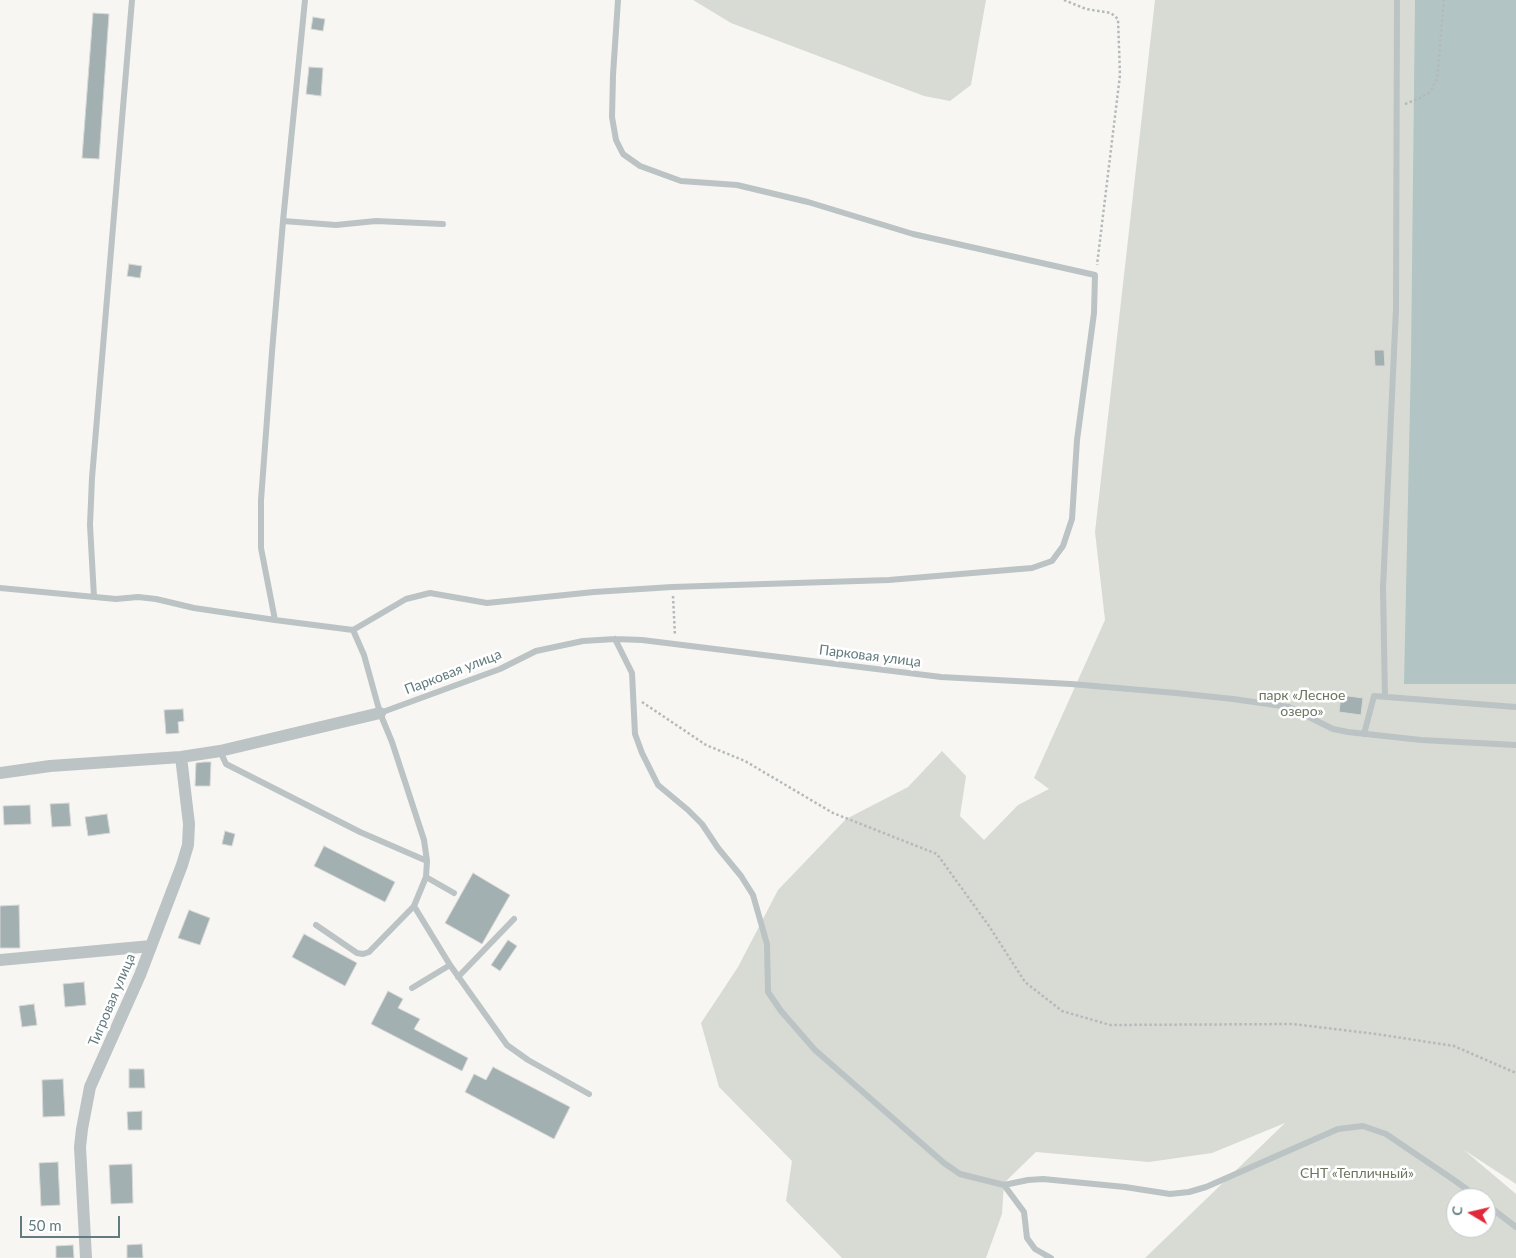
<!DOCTYPE html>
<meta charset="utf-8">
<style>
body{margin:0}
#map{position:relative;width:1516px;height:1258px;overflow:hidden;background:#f7f6f3;font-family:Lato,sans-serif}
canvas{display:block}
.north{position:absolute;left:1446px;top:1188px;width:50px;height:50px;box-sizing:border-box;background:#fff;border:1px solid #c0cacb;border-radius:50%;rotate:279deg;font-size:14px;font-weight:700;line-height:20px;text-align:center;color:#627b7e}
.north::after{content:'';display:block;margin:auto;width:18px;height:22px;background:#e02a3b;clip-path:polygon(50% 0,100% 100%,50% 72%,0 100%)}
.scale{position:absolute;left:20px;top:1216px;width:100px;height:22px;box-sizing:border-box;border:2px solid #627b7e;border-top:0;padding-left:6px;font-size:15px;line-height:18px;white-space:nowrap;color:#627b7e;-webkit-text-stroke:4px #fff;paint-order:stroke}
</style>
<div id="map">
<canvas width="1516" height="1258"></canvas>
<div class="north">С</div>
<div class="scale">50 m</div>
</div>
<script>
const ctx = document.querySelector('canvas').getContext('2d');
ctx.lineJoin = 'round';
function fill(path, color) { ctx.fillStyle = color; ctx.fill(path, 'evenodd'); }
const toPath = rows => new Path2D(rows.map(r => 'M' + r).join(''));
function strokePath(path, color, width, dash) { ctx.strokeStyle = color; ctx.lineWidth = width; ctx.lineCap = dash ? 'butt' : 'round'; ctx.setLineDash(dash || []); ctx.stroke(path); }
function write(font, color, halo, rows, align = 'center') {
  ctx.font = font + ' Lato,sans-serif'; ctx.lineWidth = 5; ctx.setLineDash([]); ctx.textBaseline = 'middle'; ctx.strokeStyle = halo; ctx.fillStyle = color; for (const [text, x, y, turn = 0] of rows) {
    ctx.save(); ctx.translate(x, y); ctx.rotate((+turn || 0) * Math.PI / 180); ctx.textAlign = isNaN(turn) ? turn : align; if (halo) ctx.strokeText(text, 0, 0); ctx.fillText(text, 0, 0); ctx.restore();
  }
}
fill(toPath([
 [693,0,986,0,971,85,950,101,924,96,731,23],
 [1155,0,1516,0,1516,1184,1464,1150,1516,1194,1516,1258,1145,1258,1285,1123,1212,1153,1149,1162,1036,1152,1004,1183,1002,1214,986,1258,842,1258,786,1201,792,1161,719,1087,701,1023,738,967,778,890,846,819,908,787,942,751,966,776,960,816,984,840,1018,805,1049,789,1034,778,1105,620,1095,532],
 [1456,1198,1486,1198,1486,1228,1456,1228]
]), '#d8dbd3');
fill(toPath([
 [1415,0,1516,0,1516,684,1404,684,1411,359]
]), '#b2c4c3');
const building = toPath([
 [93,13,109,14,99,159,82,158,93,13],
 [313,17,325,19,323,31,311,29,313,17],
 [309,67,323,68,321,96,306,94,309,67],
 [129,264,142,266,140,278,127,276,129,264],
 [1374,350,1384,350,1385,366,1375,366,1374,350],
 [1341,695,1363,698,1361,715,1339,712,1341,695],
 [183,709,184,721,178,722,179,733,166,734,164,710,183,709],
 [204,762,211,762,210,786,195,786,196,763,204,762],
 [69,803,71,826,52,827,50,804,69,803],
 [30,805,31,824,4,825,3,806,30,805],
 [107,814,110,833,88,836,85,817,107,814],
 [225,831,235,834,232,846,222,844,225,831],
 [324,846,395,882,385,902,314,866,324,846],
 [473,873,510,895,482,944,445,923,473,873],
 [19,905,20,948,0,948,0,906,19,905],
 [189,910,210,918,200,945,178,938,189,910],
 [304,934,357,963,345,986,292,957,304,934],
 [508,940,517,946,500,971,491,965,508,940],
 [84,982,86,1005,65,1007,63,984,84,982],
 [388,991,403,999,398,1008,420,1019,414,1029,468,1058,462,1071,371,1024,388,991],
 [34,1004,37,1025,22,1027,19,1006,34,1004],
 [493,1067,570,1107,554,1139,465,1092,474,1074,486,1080,493,1067],
 [129,1069,144,1069,145,1088,129,1088,129,1069],
 [63,1079,65,1116,43,1117,42,1080,63,1079],
 [142,1111,142,1130,128,1130,127,1112,142,1111],
 [58,1162,60,1205,41,1206,39,1163,58,1162],
 [132,1164,133,1203,111,1204,109,1165,132,1164],
 [142,1244,143,1258,127,1258,127,1245,142,1244],
 [73,1245,74,1258,56,1258,56,1246,73,1245]
]);
fill(building, '#a2b0b1');
strokePath(building, '#d8d7d6', 1);
strokePath(toPath([
 [1064,0,1086,9,1111,13,1118,19,1120,75,1097,265],
 [1405,104,1420,98,1430,92,1437,79,1444,0],
 [673,596,675,636],
 [642,702,706,745,745,761,833,813,937,854,989,926,1025,982,1062,1011,1110,1025,1293,1024,1376,1034,1454,1046,1516,1073]
]), '#b4babb', 2.5, [2.5, 2.5]);
strokePath(toPath([
 [305,0,283,221,272,352,261,500,261,548,275,620,353,630,364,655,380,713,392,742,424,840,427,861,426,877,414,906,369,952,363,954,357,953,316,925],
 [283,221,336,225,376,221,443,224],
 [0,588,116,599,138,597,156,599,194,608,275,620],
 [94,597,90,525,92,478,132,0],
 [353,630,406,599,430,593,487,603,594,592,672,587,889,580,1032,568,1052,561,1063,546,1072,519,1077,440,1094,313,1095,275,913,234,808,202,737,185,681,181,640,166,623,154,616,140,612,117,613,75,618,0],
 [615,639,632,673,635,734,642,753,658,785,688,810,702,824,718,848,741,876,753,895,767,944,768,992,781,1011,815,1050,944,1163,960,1174,1004,1185,1028,1180,1043,1179,1125,1187,1170,1194,1189,1192,1206,1187,1338,1129,1363,1126,1386,1134,1454,1180,1479,1198],
 [1385,697,1383,588,1396,309,1397,0],
 [380,713,500,669,536,651,583,641,615,639,642,640,941,677,1071,684,1176,693,1233,699,1289,707,1333,729,1348,732,1421,740,1516,745],
 [1364,734,1374,696,1516,707],
 [220,751,226,764,360,832,427,861],
 [426,877,454,893],
 [414,906,450,965,507,1045,528,1060,589,1094],
 [458,977,514,919],
 [412,988,450,965],
 [1004,1185,1024,1212,1027,1238,1035,1249,1051,1258],
 [1486,1204,1516,1227]
]), '#bbc3c4', 6);
strokePath(toPath([
 [0,773,50,766,181,757,220,751,380,713],
 [0,960,151,946],
 [86,1258,80,1147,82,1129,90,1087,140,975,182,865,188,845,189,824,181,757]
]), '#bbc3c4', 12);
write('14px', '#627b7e', '#fff', [
 ["Парковая улица",870,656,7],
 ["Парковая улица",453,672,-21],
 ["Тигровая улица",112,1000,-67]
]);
write('14px', '#6c7661', '#fff', [
 ["парк «Лесное",1302,695],
 ["озеро»",1302,711],
 ["СНТ «Тепличный»",1357,1173]
]);
</script>
